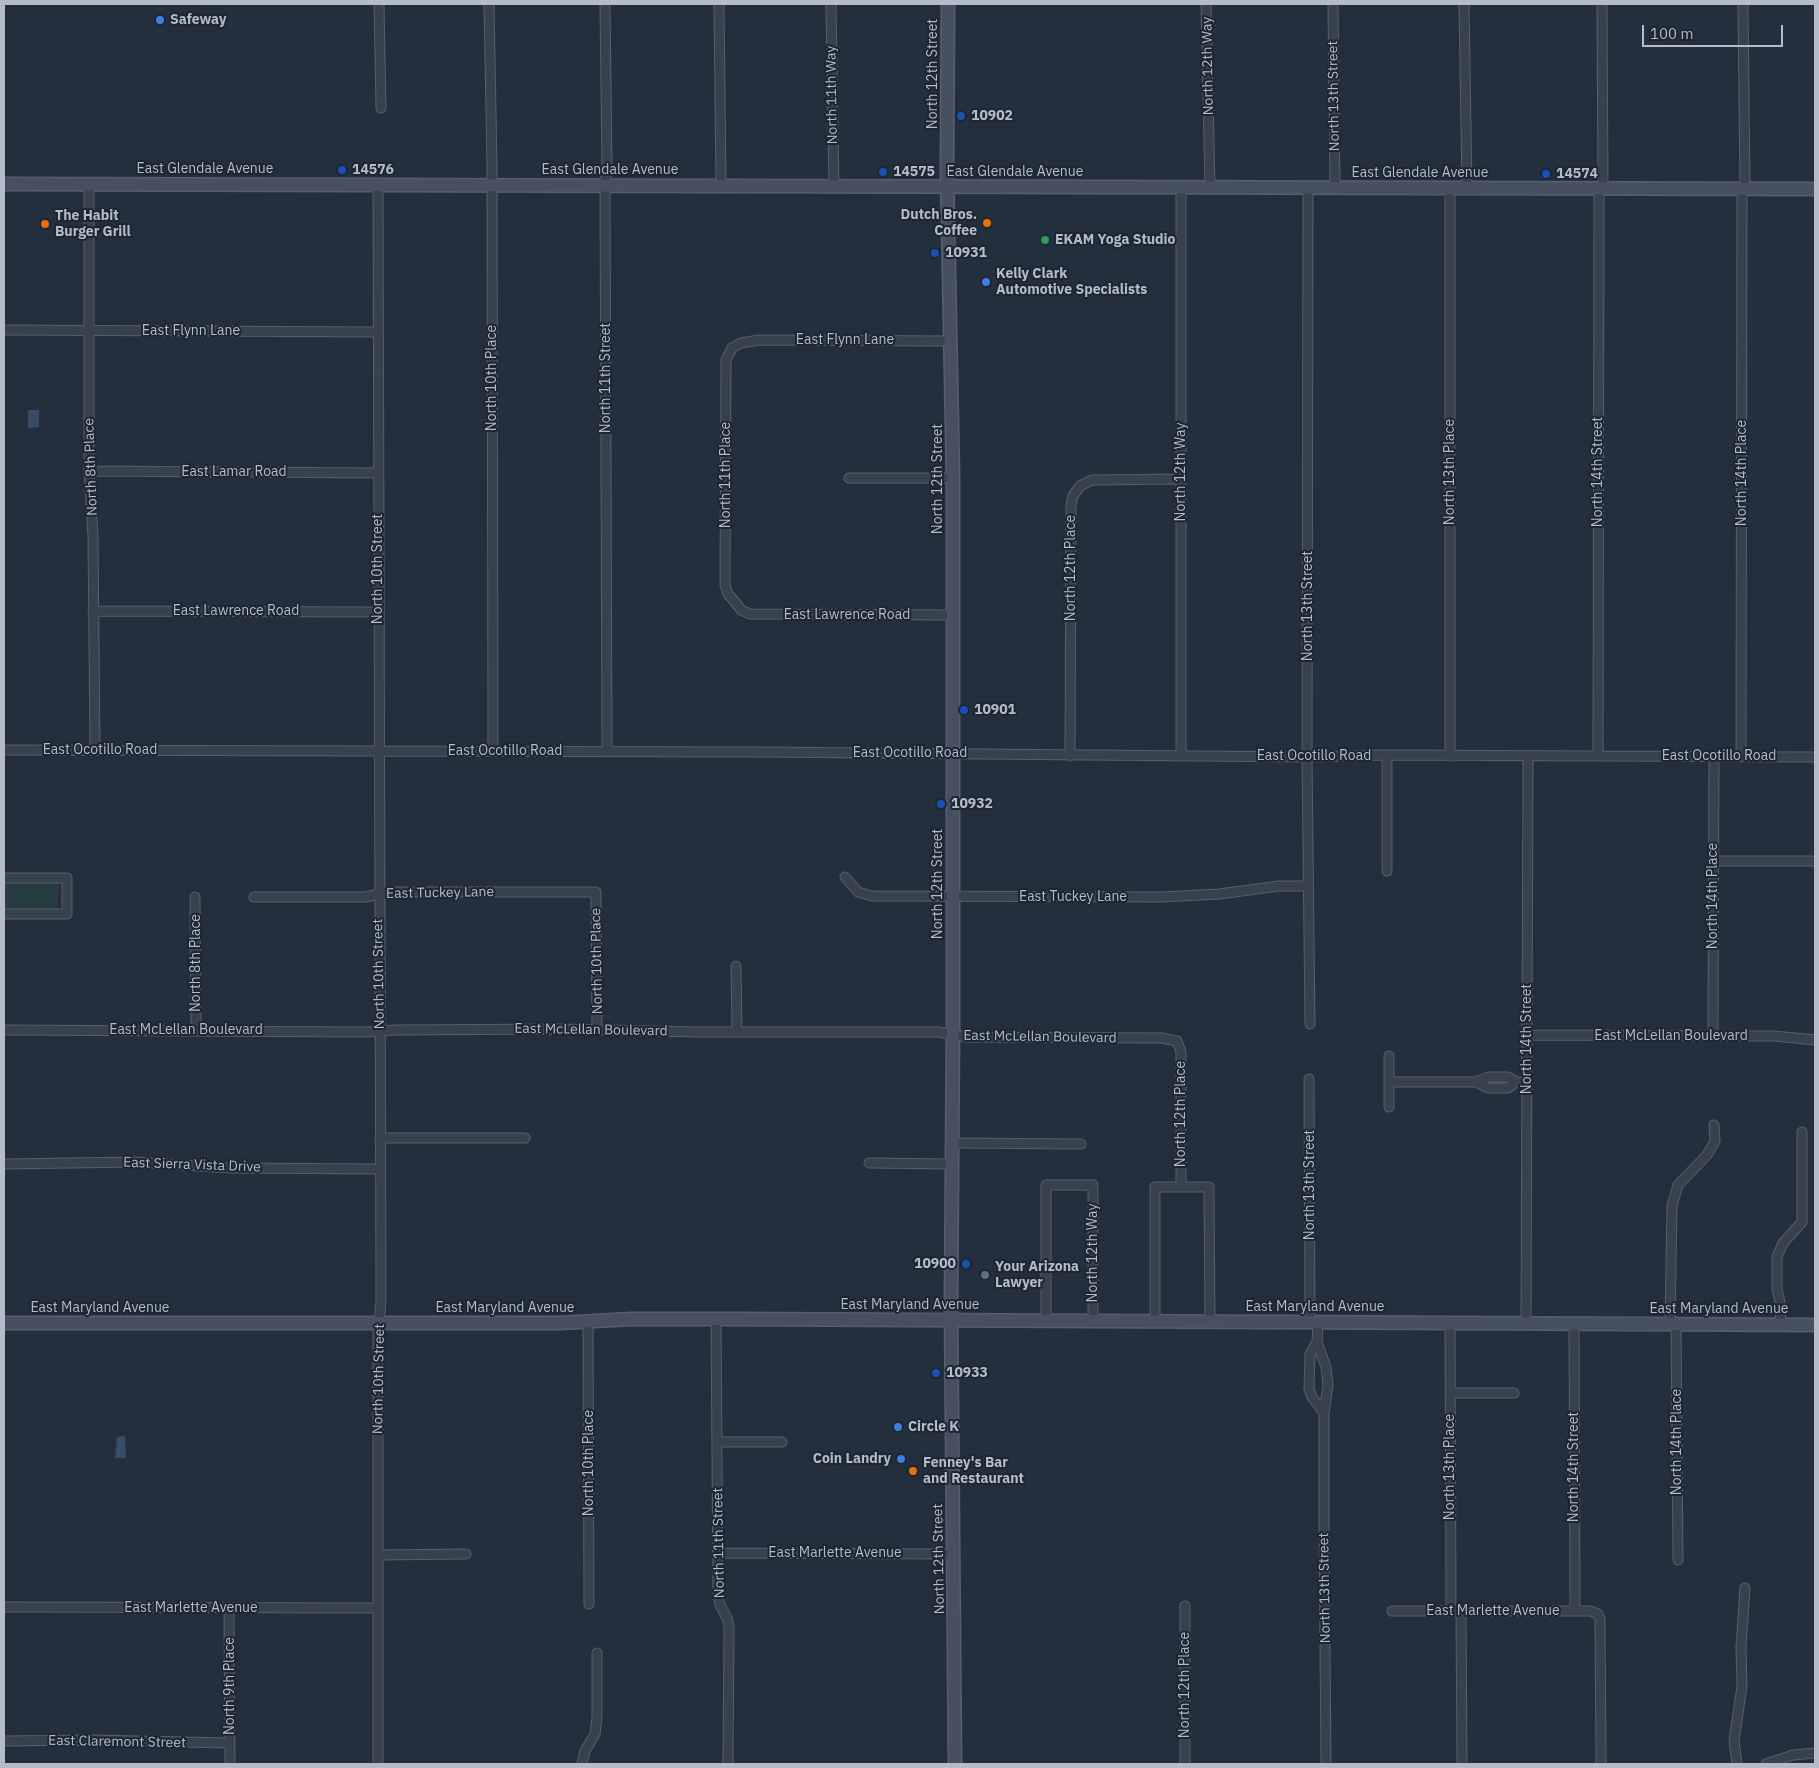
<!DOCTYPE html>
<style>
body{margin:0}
#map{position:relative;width:1819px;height:1768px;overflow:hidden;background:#242f3e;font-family:"IBM Plex Sans",sans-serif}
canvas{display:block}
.frame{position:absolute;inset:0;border:5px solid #b4bcc9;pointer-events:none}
.scale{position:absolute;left:1642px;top:25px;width:141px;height:22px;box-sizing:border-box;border:2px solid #b4bcc9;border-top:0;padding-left:6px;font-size:15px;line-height:18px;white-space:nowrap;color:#b4bcc9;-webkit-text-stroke:4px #1d2633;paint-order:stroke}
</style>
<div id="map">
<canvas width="1819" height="1768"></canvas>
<div class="frame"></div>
<div class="scale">100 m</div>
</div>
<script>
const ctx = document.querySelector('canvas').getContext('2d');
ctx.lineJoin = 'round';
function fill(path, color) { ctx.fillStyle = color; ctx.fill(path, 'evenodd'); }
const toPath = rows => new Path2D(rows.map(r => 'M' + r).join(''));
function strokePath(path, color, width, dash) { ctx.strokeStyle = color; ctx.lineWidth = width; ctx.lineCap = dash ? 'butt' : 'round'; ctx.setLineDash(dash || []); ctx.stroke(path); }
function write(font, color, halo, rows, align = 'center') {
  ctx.font = font + ' "IBM Plex Sans",sans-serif'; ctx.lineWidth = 4; ctx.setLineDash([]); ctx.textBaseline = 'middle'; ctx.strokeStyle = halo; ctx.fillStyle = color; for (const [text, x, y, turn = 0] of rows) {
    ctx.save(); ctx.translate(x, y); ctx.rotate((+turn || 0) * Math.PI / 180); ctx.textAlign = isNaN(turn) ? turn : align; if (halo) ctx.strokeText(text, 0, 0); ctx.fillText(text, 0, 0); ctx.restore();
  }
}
fill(toPath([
 [4,881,57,882,59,885,57,909,55,911,4,911]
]), '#263c3f');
fill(toPath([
 [28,410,39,410,39,427,28,428],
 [125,1436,126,1458,115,1458,117,1437]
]), '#394c67');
const street = toPath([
 [379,4,381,108],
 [489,4,492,167,493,751],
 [605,4,607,168,605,185,607,752],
 [719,4,721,186],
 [831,4,834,186],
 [1206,4,1210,187],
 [1333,4,1335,188],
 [1464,4,1467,188],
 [1602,4,1603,189],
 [1743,4,1745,189],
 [89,184,89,471,93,536,95,750],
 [1308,188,1307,757,1310,1024],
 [1450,188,1450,756],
 [4,330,378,332],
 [949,341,759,340,741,343,732,348,726,360,725,585,728,594,736,603,741,610,750,614,953,615],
 [89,471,378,473],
 [849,478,953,478],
 [93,611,378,612],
 [4,750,761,752,1307,757,1387,755,1815,757],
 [1387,755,1387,871],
 [1598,755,1599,189],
 [1070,756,1071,505,1073,496,1080,486,1092,480,1181,479],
 [1181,756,1181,187],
 [1741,756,1742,189],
 [1713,861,1813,861],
 [845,877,858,892,872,896,1162,897,1219,894,1279,886,1308,886],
 [4,878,67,878,67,914,4,914],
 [195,897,196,1030],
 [254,897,365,897,390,892,596,892,597,1030],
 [736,966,737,1031],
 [4,1030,366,1032,396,1030,557,1029,698,1032,938,1032,968,1037,1161,1038,1177,1041,1181,1052,1181,1187],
 [1527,1035,1774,1036,1815,1040],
 [1713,1036,1714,757],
 [1389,1056,1389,1082,1476,1082],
 [1309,1079,1310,1322],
 [1516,1082,1508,1088,1488,1088,1476,1082,1488,1077,1508,1077,1516,1082,1527,1082],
 [1389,1107,1389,1082],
 [380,1138,525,1138],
 [952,1143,1081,1144],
 [869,1163,952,1164],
 [4,1164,135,1162,230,1168,380,1169],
 [716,1319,718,1593,720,1605,727,1618,729,1626,728,1764],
 [588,1322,589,1604],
 [1046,1322,1046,1185,1093,1185,1093,1322],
 [1155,1322,1155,1187,1209,1187,1210,1322],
 [1318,1322,1317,1342,1326,1367,1328,1385,1324,1413,1324,1525,1326,1764],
 [1574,1323,1575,1611],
 [1450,1324,1451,1611],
 [1526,1324,1528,755],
 [1670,1324,1672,1206,1678,1185,1707,1155,1715,1141,1714,1125],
 [1676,1324,1678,1560],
 [1780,1325,1781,1307,1777,1289,1777,1257,1783,1243,1802,1222,1802,1132],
 [1317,1342,1310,1354,1309,1389,1312,1397,1324,1413],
 [1450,1393,1514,1393],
 [718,1442,782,1442],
 [717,1553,954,1554],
 [379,1555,466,1554],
 [1185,1606,1185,1764],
 [4,1607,378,1608],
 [229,1609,230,1764],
 [1392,1611,1590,1611,1598,1614,1600,1619,1601,1764],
 [1461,1611,1462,1764],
 [4,1741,93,1740,230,1743],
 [378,1764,378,1336,381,1300,378,184],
 [582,1764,585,1751,595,1734,597,1717,597,1653],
 [1737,1764,1734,1741,1742,1686,1741,1647,1745,1588],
 [1766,1764,1793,1755,1815,1753]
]);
const secondary = toPath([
 [948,4,947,171,953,478,953,1025,951,1308,955,1764],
 [4,184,1815,189],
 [4,1323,560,1323,631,1319,736,1319,1815,1325]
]);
strokePath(street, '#565f6c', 11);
strokePath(secondary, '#565f6c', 15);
strokePath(street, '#38414e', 9);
strokePath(secondary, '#465061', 12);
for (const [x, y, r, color] of [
 [160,20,5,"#3f7fe0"],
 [961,116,5,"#1a4fb4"],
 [342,170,5,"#1a4fb4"],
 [883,172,5,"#1a4fb4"],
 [1546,174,5,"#1a4fb4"],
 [987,223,5,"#e8710a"],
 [45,224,5,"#e8710a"],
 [1045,240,5,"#2e9e5b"],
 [935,253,5,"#1a4fb4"],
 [986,282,5,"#3f7fe0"],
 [964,710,5,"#1a4fb4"],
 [941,804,5,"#1a4fb4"],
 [966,1264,5,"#1a4fb4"],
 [985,1275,5,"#5c6f8a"],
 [936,1373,5,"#1a4fb4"],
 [898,1427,5,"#3f7fe0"],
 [901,1459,5,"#3f7fe0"],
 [913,1471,5,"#e8710a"]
]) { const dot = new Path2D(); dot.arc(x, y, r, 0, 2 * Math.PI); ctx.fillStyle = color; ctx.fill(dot); strokePath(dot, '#1d2633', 2); }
write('bold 14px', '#b4bcc9', '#1d2633', [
 ["Safeway",170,20],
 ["10902",971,116],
 ["14576",352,170],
 ["14575",893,172],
 ["14574",1556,174],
 ["Dutch Bros.",977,215,"right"],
 ["Coffee",977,231,"right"],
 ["The Habit",55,216],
 ["Burger Grill",55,232],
 ["EKAM Yoga Studio",1055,240],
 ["10931",945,253],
 ["Kelly Clark",996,274],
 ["Automotive Specialists",996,290],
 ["10901",974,710],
 ["10932",951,804],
 ["10900",956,1264,"right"],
 ["Your Arizona",995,1267],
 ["Lawyer",995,1283],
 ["10933",946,1373],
 ["Circle K",908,1427],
 ["Coin Landry",891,1459,"right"],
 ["Fenney's Bar",923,1463],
 ["and Restaurant",923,1479]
], 'left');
write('14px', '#b4bcc9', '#1d2633', [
 ["North 12th Way",1208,66,-91],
 ["North 12th Street",933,74,-90],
 ["North 11th Way",832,95,-91],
 ["North 13th Street",1334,96,-91],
 ["East Glendale Avenue",205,169],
 ["East Glendale Avenue",610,170],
 ["East Glendale Avenue",1015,172],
 ["East Glendale Avenue",1420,173],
 ["East Flynn Lane",191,331],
 ["East Flynn Lane",845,340],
 ["North 10th Place",492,378,-90],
 ["North 11th Street",606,378,-90],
 ["North 8th Place",91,467,-92],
 ["East Lamar Road",234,472],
 ["North 12th Way",1181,472,-90],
 ["North 13th Place",1450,472,-90],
 ["North 14th Street",1598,472,-90],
 ["North 14th Place",1742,473,-90],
 ["North 11th Place",726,475,-90],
 ["North 12th Street",938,479,-90],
 ["North 12th Place",1071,568,-90],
 ["North 10th Street",378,569,-90],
 ["North 13th Street",1308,606,-90],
 ["East Lawrence Road",236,611],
 ["East Lawrence Road",847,615],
 ["East Ocotillo Road",100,750],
 ["East Ocotillo Road",505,751],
 ["East Ocotillo Road",910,753],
 ["East Ocotillo Road",1314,756],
 ["East Ocotillo Road",1719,756],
 ["North 12th Street",938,884,-90],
 ["East Tuckey Lane",440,893,-1],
 ["North 14th Place",1713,896,-90],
 ["East Tuckey Lane",1073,897],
 ["North 10th Place",597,961,-91],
 ["North 8th Place",196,963,-90],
 ["North 10th Street",379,974,-91],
 ["East McLellan Boulevard",186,1030],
 ["East McLellan Boulevard",591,1030,1],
 ["East McLellan Boulevard",1671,1036],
 ["East McLellan Boulevard",1040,1037,1],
 ["North 14th Street",1527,1039,-90],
 ["North 12th Place",1181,1114,-90],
 ["East Sierra Vista Drive",192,1165,2],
 ["North 13th Street",1310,1185,-90],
 ["North 12th Way",1093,1253,-90],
 ["East Maryland Avenue",910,1305],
 ["East Maryland Avenue",1315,1307],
 ["East Maryland Avenue",100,1308],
 ["East Maryland Avenue",505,1308],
 ["East Maryland Avenue",1719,1309],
 ["North 10th Street",379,1379,-89],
 ["North 14th Place",1677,1442,-90],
 ["North 10th Place",589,1463,-90],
 ["North 13th Place",1450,1467,-90],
 ["North 14th Street",1574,1467,-90],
 ["North 11th Street",719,1543,-91],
 ["East Marlette Avenue",835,1553],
 ["North 12th Street",939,1559,-91],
 ["North 13th Street",1325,1588,-91],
 ["East Marlette Avenue",191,1608],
 ["East Marlette Avenue",1493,1611],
 ["North 12th Place",1185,1685,-90],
 ["North 9th Place",230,1686,-90],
 ["East Claremont Street",117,1742,1]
]);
</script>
